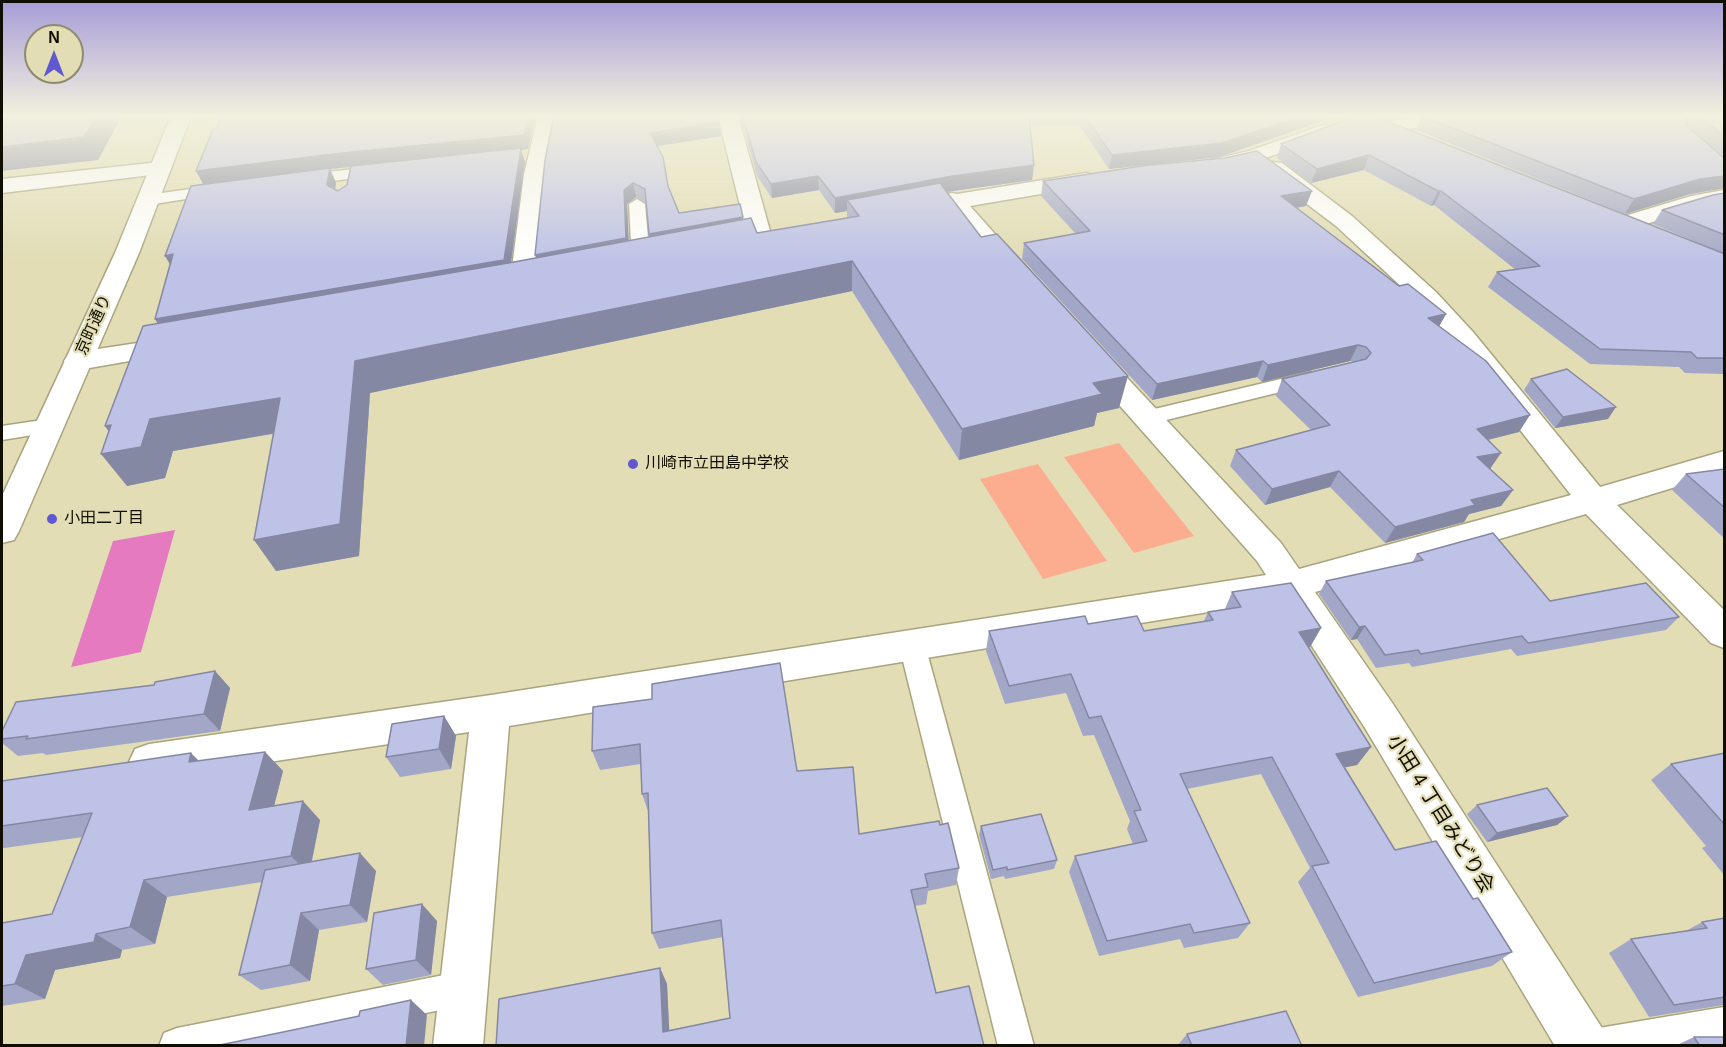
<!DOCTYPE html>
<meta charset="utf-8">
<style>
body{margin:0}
#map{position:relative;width:1726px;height:1047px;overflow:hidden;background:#e2ddb5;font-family:Arial,sans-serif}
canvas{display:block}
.frame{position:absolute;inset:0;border:3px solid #100e02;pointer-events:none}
.north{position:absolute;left:24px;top:24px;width:60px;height:60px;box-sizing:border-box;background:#e2ddb5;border:2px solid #8e8a6d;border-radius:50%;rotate:0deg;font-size:16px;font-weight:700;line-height:24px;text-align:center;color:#100e02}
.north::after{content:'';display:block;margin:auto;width:21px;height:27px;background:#6058d1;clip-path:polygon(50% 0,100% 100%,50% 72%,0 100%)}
</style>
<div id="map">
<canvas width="1726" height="1047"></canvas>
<div class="frame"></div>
<div class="north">N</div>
</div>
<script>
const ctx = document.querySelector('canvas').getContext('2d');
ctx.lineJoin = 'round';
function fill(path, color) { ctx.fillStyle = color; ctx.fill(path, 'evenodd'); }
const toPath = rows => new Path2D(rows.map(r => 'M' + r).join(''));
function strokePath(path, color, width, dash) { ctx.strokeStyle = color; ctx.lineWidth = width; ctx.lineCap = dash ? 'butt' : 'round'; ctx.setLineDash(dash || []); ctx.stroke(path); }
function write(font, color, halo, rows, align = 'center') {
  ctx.font = font + ' Arial,"Noto Sans JP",sans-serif'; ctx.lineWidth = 4.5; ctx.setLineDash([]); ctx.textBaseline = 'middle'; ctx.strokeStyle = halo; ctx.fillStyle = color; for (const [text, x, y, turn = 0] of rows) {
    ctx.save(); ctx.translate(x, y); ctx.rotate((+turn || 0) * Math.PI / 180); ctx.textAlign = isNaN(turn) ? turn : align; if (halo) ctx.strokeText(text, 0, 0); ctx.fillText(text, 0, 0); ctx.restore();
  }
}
fill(toPath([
 [1119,443,1194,536,1134,553,1064,457],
 [1038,464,1107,561,1043,579,980,479]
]), '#fcad8f');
fill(toPath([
 [175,530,141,652,71,667,113,541]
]), '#e57ac1');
const lane = toPath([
 [382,166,390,171,388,174,300,185,292,180,300,175,382,166],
 [218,185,226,190,224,193,148,205,140,200,148,195,218,185],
 [637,199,645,204,650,260,647,264,641,265,635,264,632,260,629,204,637,199],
 [1310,372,1317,373,1320,378,1317,383,1146,425,1138,423,1135,418,1138,413,1146,411,1310,372],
 [49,419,57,421,60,426,57,431,2,440,2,426,49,419],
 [912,634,921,637,925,645,1034,1046,998,1046,899,645,903,637,912,634],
 [464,971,476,976,481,988,476,1000,464,1005,268,1046,159,1046,164,1033,177,1028,464,971],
 [1724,1007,1724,1043,1709,1046,1581,1046,1586,1033,1599,1028,1724,1007]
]);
const street = toPath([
 [538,116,558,116,546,174,536,283,532,288,523,291,514,288,510,283,524,174,538,116],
 [718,116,738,116,772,238,768,243,760,245,752,243,748,238,718,116],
 [1414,116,1452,116,1449,120,1388,134,1381,132,1378,128,1381,124,1414,116],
 [1323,125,1330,127,1333,131,1330,135,1263,159,1218,171,1210,170,1207,165,1210,160,1249,151,1323,125],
 [160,162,168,163,171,168,168,173,2,193,2,179,160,162],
 [1274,162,1282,163,1352,216,1436,292,1473,332,1600,487,1724,451,1724,472,1617,505,1724,610,1724,648,1711,643,1586,514,1315,592,1393,704,1602,1028,1609,1046,1555,1046,1365,728,1282,600,509,726,483,1046,433,1046,469,732,149,780,135,775,129,762,135,749,149,744,491,695,1266,575,1257,561,1083,364,1079,358,1083,352,1093,350,1103,352,1281,543,1299,569,1571,495,1453,344,1418,302,1336,226,1266,173,1263,168,1266,163,1274,162],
 [1086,173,1094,175,1097,180,1094,185,970,206,1027,270,1024,275,1015,277,1006,275,948,209,909,216,901,214,898,209,901,204,952,193,957,194,1086,173],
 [1724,190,1724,204,1702,207,1626,230,1618,228,1614,223,1618,218,1691,196,1724,190],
 [177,337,187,339,191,345,187,351,78,370,68,367,64,361,68,355,78,352,177,337]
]);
const secondary = toPath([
 [171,116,191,116,139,253,19,531,14,540,2,543,2,496,115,253,171,116]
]);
strokePath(lane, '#a9a47e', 3);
strokePath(street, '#a9a47e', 3);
strokePath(secondary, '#a9a47e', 3);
fill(lane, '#fff');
fill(street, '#fff');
fill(secondary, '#fff');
fill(toPath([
 [740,116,1337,116,1219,157,1109,169,1079,125,1030,126,1034,165,1032,180,947,192,981,237,1119,408,1097,413,1094,426,959,460,852,291,370,393,359,556,276,571,273,434,173,451,165,478,127,486,109,432,105,426,158,323,155,319,203,184,196,171,528,149,521,150,525,162,511,263,536,258,545,160,719,122,721,136,657,146,668,186,679,213,743,217,743,219,757,233,847,218,847,211,835,213,819,190,772,198,757,176],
 [351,166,347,185,338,191,335,190,336,183,330,169],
 [636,197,646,203,649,237,629,241,627,204],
 [1356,116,1725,254,1725,374,1685,373,1679,367,1590,364,1488,287,1497,272,1516,270,1434,205,1431,206,1364,170,1311,183,1277,158,1281,144],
 [1381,116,1404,116,1389,120],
 [1421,116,1725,116,1725,188,1690,194,1625,214,1416,130],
 [1043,181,1306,206,1297,208,1399,286,1446,314,1439,326,1519,432,1488,440,1490,469,1513,490,1501,506,1469,514,1464,522,1385,543,1330,487,1265,505,1230,466,1236,450,1311,430,1276,396,1282,379,1355,362,1350,361,1262,382,1257,377,1152,400,1022,259,1024,243,1076,234,1041,196],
 [1725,193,1725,254,1653,224,1662,210],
 [1531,379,1608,419,1555,428,1524,390],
 [1725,469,1725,539,1672,490,1686,474],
 [1417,554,1550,601,1679,617,1666,630,1517,656,1511,649,1412,667,1409,663,1376,668,1357,639,1351,640,1319,594,1326,581,1412,563],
 [1232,592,1321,628,1310,647,1308,648,1371,747,1357,765,1345,767,1395,850,1473,899,1512,952,1492,966,1358,997,1298,882,1310,868,1261,774,1187,789,1250,923,1238,938,1184,948,1180,939,1099,956,1069,872,1075,856,1133,844,1127,829,1130,821,1094,735,1083,736,1066,693,1005,704,986,651,989,631,1088,624,1144,631,1204,621,1208,612,1225,609],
 [215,671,230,688,220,731,46,755,43,753,18,756,2,743,2,731,154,685],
 [593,707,797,771,859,834,940,825,959,868,956,885,928,891,926,904,915,906,936,993,984,1046,496,1046,660,968,667,984,669,1030,730,1018,723,937,659,949,652,933,648,811,642,794,641,764,600,770,592,751],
 [444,716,456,736,451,769,400,777,386,757],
 [265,752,283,771,274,806,320,820,312,861,376,871,367,922,319,930,310,981,261,990,239,975,262,882,167,897,155,944,122,950,120,958,55,970,45,999,2,1006,2,923,52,914,83,837,4,848,2,847,2,826,199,761],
 [1725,753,1725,876,1702,848,1706,846,1651,780,1671,764],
 [1477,805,1568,816,1557,825,1487,842,1467,814],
 [981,826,1057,860,1054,869,1005,879,1004,876,991,879,979,835],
 [1725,918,1725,1006,1724,1005,1649,1017,1609,953,1631,939,1686,931,1702,922],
 [437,921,431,975,383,985,366,969],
 [1187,1034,1302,1046,1177,1046],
 [1694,1037,1725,1046,1675,1046]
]), '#a3a7c7');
fill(toPath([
 [97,116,122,116,98,160,2,171,2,147],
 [529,116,536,116,528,149,521,150,525,162,509,275,165,335,155,319,520,150,330,169,336,183,333,200,327,185,204,185,196,171],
 [1301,116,1337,116,1219,157,1109,169,1112,155],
 [1391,116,1404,116,1389,120],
 [1688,116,1690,116,1683,128,1685,118],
 [719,122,721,136,652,147,650,133],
 [1369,155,1364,170,1311,183,1317,169],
 [1034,165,1032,180,952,191,854,209,847,200,847,211,835,213,835,198,953,176],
 [818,176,819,190,772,198,771,184],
 [1725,176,1725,188,1690,194,1625,214,1634,199,1700,179],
 [633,183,636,197,627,204,629,253,540,270,535,255],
 [1312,191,1306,206,1276,211,1281,196],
 [1438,191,1441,191,1434,205,1431,206],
 [743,217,744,231,651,249,649,234],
 [173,254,174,271,165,256],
 [852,261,852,291,370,393,359,556,276,571,254,540,355,361],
 [1446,314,1437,330,1428,318],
 [1358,345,1350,361,1262,382,1268,365],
 [1263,361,1257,377,1152,400,1157,384],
 [1128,376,1119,408,1097,413,1094,426,959,460,962,429,1093,383],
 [280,398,298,429,173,451,165,478,127,486,101,454,123,450,105,426],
 [1616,407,1608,419,1555,428,1563,417],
 [1530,415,1519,432,1467,445,1477,429],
 [1501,453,1490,469,1477,457],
 [1339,471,1330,487,1265,505,1272,489],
 [1513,490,1501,506,1469,514,1464,522,1385,543,1395,527,1471,500],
 [1365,626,1357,639,1351,640,1359,627],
 [1321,628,1310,647,1288,651,1299,632],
 [215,671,230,688,220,731,204,714],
 [444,716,456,736,451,769,439,749],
 [1371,747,1357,765,1323,772,1336,754],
 [265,752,283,771,268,829,249,810],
 [191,753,211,773,189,762],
 [303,801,320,820,309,874,291,856],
 [1568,816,1557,825,1487,842,1497,833],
 [360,853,376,871,367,922,350,905],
 [144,880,167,897,155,944,130,927],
 [422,904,437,921,431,975,416,960],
 [301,913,319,930,310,981,290,965],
 [96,934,122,950,120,958,55,970,45,999,15,984,26,955],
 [660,968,667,984,670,1045,663,1032],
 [411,1000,427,1015,424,1046,406,1046]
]), '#8588a2');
const building = toPath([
 [2,116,97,116,84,137,2,147,2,116],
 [221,116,529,116,524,135,342,153,196,171,213,129,217,128,221,116],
 [554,116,718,116,719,122,650,133,663,157,668,186,679,213,740,204,743,217,649,234,645,189,633,183,624,190,626,238,535,255,545,160,554,116],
 [743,116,1029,116,1034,165,953,176,835,198,818,176,771,184,756,162,743,116],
 [1085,116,1301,116,1222,143,1112,155,1085,116],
 [1356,116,1374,116,1725,254,1725,358,1697,358,1691,352,1600,349,1497,272,1540,266,1441,191,1438,191,1369,155,1317,169,1281,144,1356,116],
 [1422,116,1688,116,1685,118,1686,125,1725,159,1725,176,1700,179,1634,199,1422,116],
 [1700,116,1725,116,1725,137,1700,116],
 [521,148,504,260,155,319,173,254,165,256,191,186,330,168,327,185,338,191,347,185,351,166,521,148],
 [1257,151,1312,191,1281,196,1399,286,1408,284,1446,314,1428,318,1486,361,1530,415,1477,429,1501,453,1477,457,1513,490,1471,500,1475,505,1395,527,1339,471,1272,489,1236,450,1330,425,1282,379,1366,359,1371,353,1366,347,1358,345,1268,365,1263,361,1157,384,1024,243,1090,231,1043,181,1149,165,1225,158,1257,151],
 [940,183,981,237,997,234,1128,376,1093,383,1102,394,962,429,852,261,355,361,340,524,254,540,280,398,150,419,141,447,101,454,111,425,105,426,143,326,514,262,751,218,757,233,859,216,847,200,940,183],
 [1725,193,1725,235,1662,210,1713,195,1725,193],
 [1567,369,1616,407,1563,417,1531,379,1567,369],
 [1725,469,1725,508,1686,474,1725,469],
 [1493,533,1550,601,1646,583,1679,617,1528,643,1522,636,1421,654,1418,650,1385,655,1365,626,1359,627,1326,581,1423,560,1417,554,1493,533],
 [1291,583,1321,628,1299,632,1371,747,1336,754,1395,850,1436,841,1473,899,1478,898,1512,952,1374,983,1312,866,1329,863,1272,757,1180,774,1250,923,1194,933,1190,924,1107,941,1075,856,1147,841,1134,811,1141,810,1101,716,1089,718,1071,674,1009,686,989,631,1085,616,1088,624,1137,616,1144,631,1213,620,1208,612,1241,607,1232,592,1291,583],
 [780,663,797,771,853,767,859,834,939,821,940,825,948,823,959,868,925,874,928,887,911,890,936,993,969,986,984,1046,496,1046,499,999,660,968,663,1032,730,1018,721,920,652,933,648,793,642,794,640,744,592,751,593,707,652,699,652,684,780,663],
 [215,671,204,714,26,739,28,736,2,739,2,731,16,702,154,685,155,682,215,671],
 [444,716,439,749,386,757,392,724,444,716],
 [265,752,249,810,303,801,291,856,144,880,130,927,96,934,94,942,26,955,15,984,2,986,2,923,52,914,92,813,2,826,2,781,191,753,189,762,265,752],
 [1725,753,1725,825,1671,764,1725,753],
 [1547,788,1568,816,1497,833,1477,805,1547,788],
 [1041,814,1057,860,1007,870,1007,867,993,870,981,826,1041,814],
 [360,853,350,905,301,913,290,965,239,975,265,870,360,853],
 [422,904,416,960,366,969,374,913,422,904],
 [1725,918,1725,997,1674,1005,1631,939,1707,928,1702,922,1725,918],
 [411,1000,406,1046,215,1046,288,1031,359,1016,360,1011,411,1000],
 [1286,1011,1302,1046,1192,1046,1187,1034,1286,1011],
 [1694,1037,1725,1037,1725,1046,1700,1046,1694,1037]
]);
fill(building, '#bec2e7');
strokePath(building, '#8588a2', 1.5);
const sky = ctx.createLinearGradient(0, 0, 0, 263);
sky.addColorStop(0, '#a79dd8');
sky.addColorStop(0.44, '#f2f0de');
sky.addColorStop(1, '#f2f0de00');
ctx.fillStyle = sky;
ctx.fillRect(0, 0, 1726, 263);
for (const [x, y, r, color] of [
 [633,464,6,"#6058d1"],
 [52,519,6,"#6058d1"]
]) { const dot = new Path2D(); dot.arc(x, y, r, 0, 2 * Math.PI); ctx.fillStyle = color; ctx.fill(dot); strokePath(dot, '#e2ddb5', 2); }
write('16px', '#100e02', '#e2ddb5', [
 ["京町通り",94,325,-66]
]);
write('16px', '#100e02', '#e2ddb5', [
 ["川崎市立田島中学校",645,464],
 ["小田二丁目",64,519]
], 'left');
write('20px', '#100e02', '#e2ddb5', [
 ["小田 4 丁目みどり会",1440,814,58]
]);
</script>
